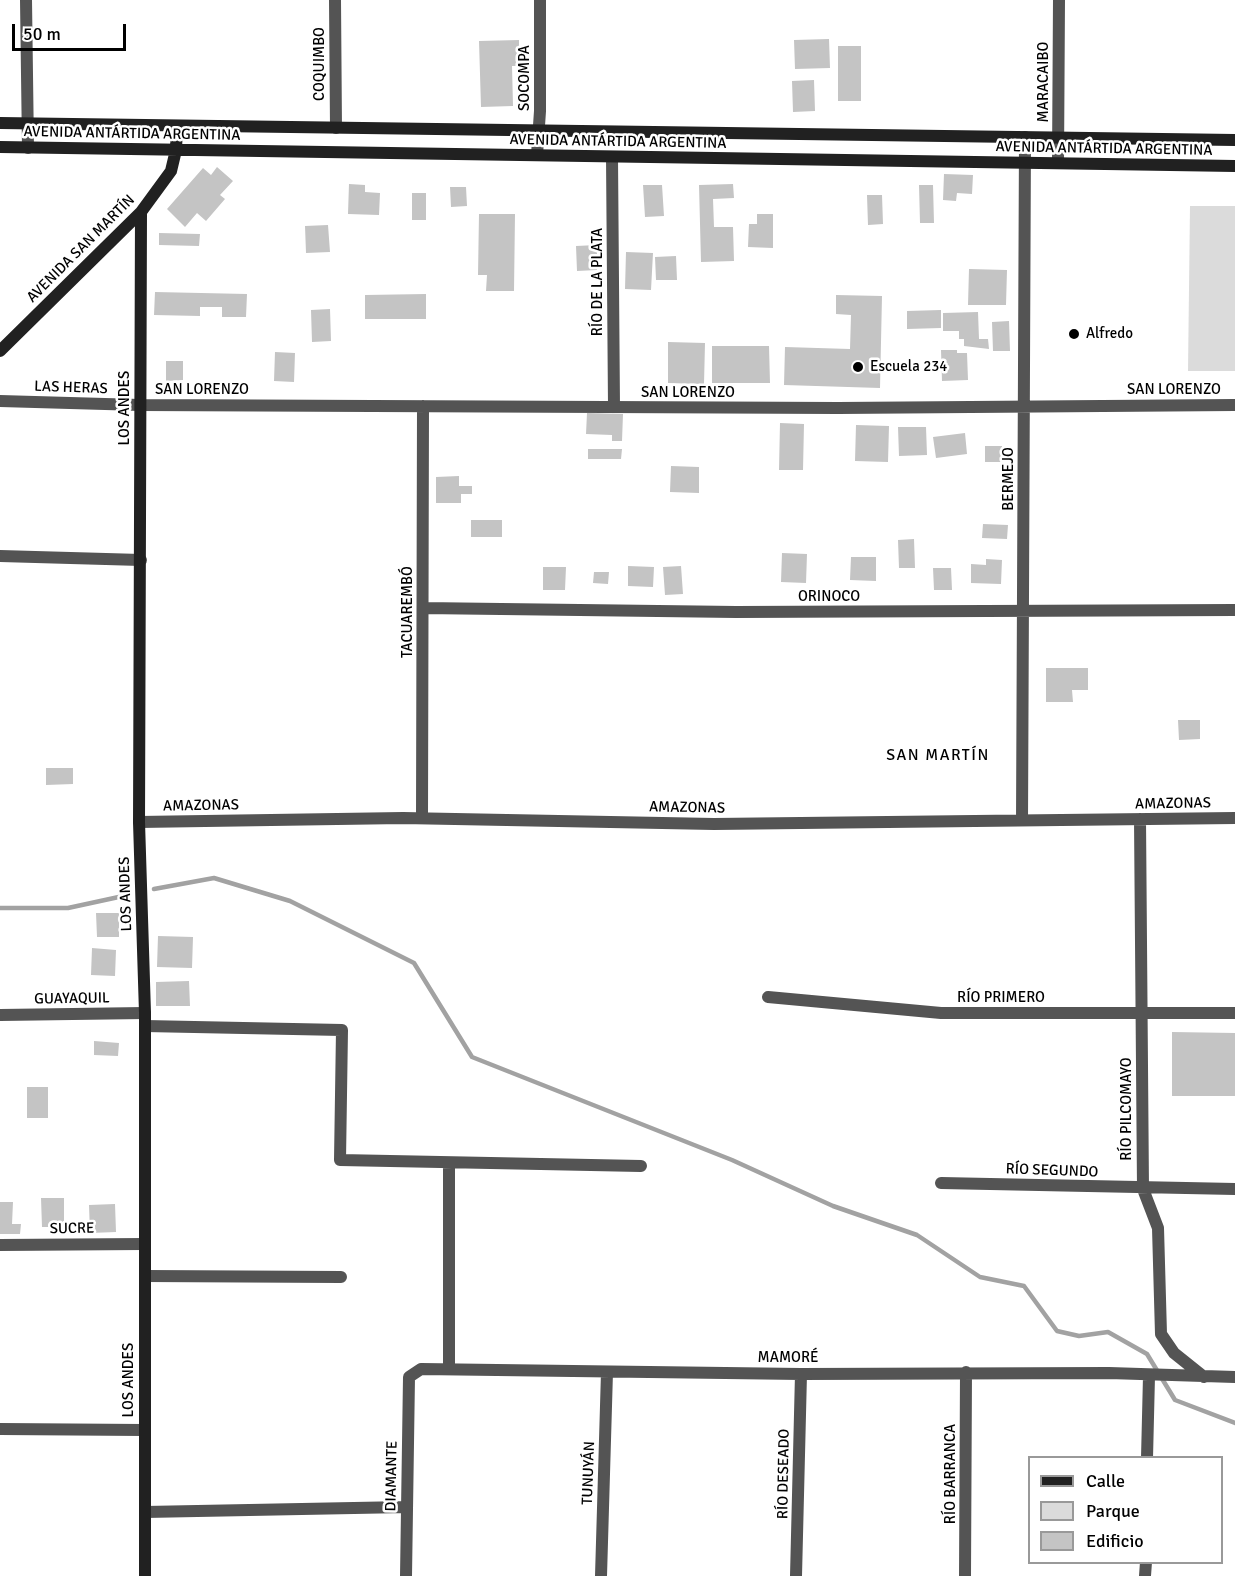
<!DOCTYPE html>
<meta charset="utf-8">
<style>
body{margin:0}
#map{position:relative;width:1235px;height:1576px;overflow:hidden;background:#fff;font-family:Signika,sans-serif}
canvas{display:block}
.legend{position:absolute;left:1028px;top:1456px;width:195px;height:108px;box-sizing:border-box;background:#fff;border:2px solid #999;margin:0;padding:8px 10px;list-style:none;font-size:18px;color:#000}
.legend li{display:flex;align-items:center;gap:12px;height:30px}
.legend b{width:30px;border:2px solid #999}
.scale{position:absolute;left:12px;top:24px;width:114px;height:27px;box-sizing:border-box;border:3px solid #000;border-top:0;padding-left:8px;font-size:18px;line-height:21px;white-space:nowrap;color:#000;-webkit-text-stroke:4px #fff;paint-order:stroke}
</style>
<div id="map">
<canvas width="1235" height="1576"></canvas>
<ul class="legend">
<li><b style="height:8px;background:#212121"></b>Calle</li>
<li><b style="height:16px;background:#dbdbdb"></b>Parque</li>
<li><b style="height:16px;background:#c4c4c4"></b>Edificio</li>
</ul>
<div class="scale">50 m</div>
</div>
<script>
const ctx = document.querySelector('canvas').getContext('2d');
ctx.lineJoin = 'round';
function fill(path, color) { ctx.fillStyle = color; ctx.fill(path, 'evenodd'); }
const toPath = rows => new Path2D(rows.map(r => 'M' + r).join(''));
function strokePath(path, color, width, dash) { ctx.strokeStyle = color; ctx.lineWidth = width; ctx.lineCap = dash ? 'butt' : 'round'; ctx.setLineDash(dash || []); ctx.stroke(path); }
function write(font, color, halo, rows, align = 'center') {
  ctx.font = font + ' Signika,sans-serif'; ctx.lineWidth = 5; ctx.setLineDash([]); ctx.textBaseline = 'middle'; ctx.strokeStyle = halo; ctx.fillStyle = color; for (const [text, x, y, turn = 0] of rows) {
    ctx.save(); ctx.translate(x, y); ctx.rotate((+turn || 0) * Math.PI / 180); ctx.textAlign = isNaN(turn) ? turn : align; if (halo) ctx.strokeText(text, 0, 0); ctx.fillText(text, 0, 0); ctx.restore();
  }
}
fill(toPath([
 [1190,206,1235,206,1235,371,1188,371]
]), '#dbdbdb');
strokePath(toPath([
 [154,889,214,878,290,901,414,963,472,1057,732,1160,833,1206,917,1235,980,1277,1024,1286,1057,1331,1079,1336,1108,1332,1147,1354,1175,1400,1235,1423],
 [0,908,68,908,128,895]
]), '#a2a2a2', 4.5);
fill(toPath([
 [829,39,830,68,795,69,794,40],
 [519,40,519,66,512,66,513,106,481,107,479,41],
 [838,46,861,46,861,101,838,101],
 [814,80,815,111,793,112,792,81],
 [217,167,233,181,220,195,225,199,206,221,197,213,185,227,167,209,203,168,211,175],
 [944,174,973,175,972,194,957,193,956,201,943,200],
 [349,184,365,185,365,192,380,193,379,215,348,214],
 [733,184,734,198,713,199,714,227,733,227,734,261,701,262,699,185],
 [643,185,662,185,664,216,645,217],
 [919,185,933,185,934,223,920,223],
 [450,187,466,187,467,206,451,207],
 [412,193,426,193,426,220,412,220],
 [867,195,882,195,883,224,868,225],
 [479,214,515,214,514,291,486,291,487,275,478,275],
 [757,214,773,214,773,248,748,247,749,224,757,224],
 [328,225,330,252,306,253,305,226],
 [159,233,200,234,199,246,159,245],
 [597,245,597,270,577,271,576,246],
 [626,252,653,253,651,290,625,289],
 [676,256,677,280,656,280,655,257],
 [969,269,1007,270,1006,305,968,305],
 [155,292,247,294,246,317,222,317,222,307,200,307,200,316,154,315],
 [426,294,426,319,365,319,365,295],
 [836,295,882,296,880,388,784,385,785,347,850,349,851,315,836,314],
 [330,309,331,341,312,342,311,310],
 [941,310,941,328,907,329,907,311],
 [978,312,979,339,988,339,989,349,964,346,964,339,959,339,959,331,943,331,943,313],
 [1009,321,1010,351,993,351,992,322],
 [668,342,705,343,704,384,668,383],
 [712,346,769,346,770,383,712,383],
 [941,350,957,350,957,353,967,353,968,380,942,381],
 [275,352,295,353,294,382,274,381],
 [166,361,183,361,183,380,166,381],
 [587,413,623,414,622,441,612,441,612,435,586,434],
 [780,423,804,424,803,470,779,470],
 [856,425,889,426,888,462,855,461],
 [898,427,926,427,927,455,899,456],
 [965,433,967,454,936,458,933,437],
 [985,446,1002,446,1001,462,985,462],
 [588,449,622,449,621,459,588,459],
 [671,466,699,467,699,493,670,492],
 [459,476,459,486,472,486,472,494,461,494,461,503,436,503,436,477],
 [471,520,502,520,502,537,471,537],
 [983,524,1008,525,1007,539,982,538],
 [914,539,915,568,899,568,898,540],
 [782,553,807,554,806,583,781,582],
 [851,557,876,557,876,581,850,580],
 [986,559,1002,560,1001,584,971,583,971,564,986,565],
 [628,566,654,567,653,587,628,586],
 [681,566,683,594,665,595,663,567],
 [543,567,566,567,565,590,543,590],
 [933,568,951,568,952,590,934,590],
 [594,572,609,572,608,584,593,583],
 [1046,668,1088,668,1088,690,1072,690,1073,702,1046,702],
 [1178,720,1200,720,1200,739,1179,740],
 [46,768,73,768,73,784,46,785],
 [96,913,119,913,119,937,97,937],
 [158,936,193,937,192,968,157,967],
 [92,948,116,950,115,976,91,975],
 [189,981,190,1006,156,1006,156,982],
 [1172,1032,1235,1033,1235,1096,1172,1096],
 [94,1041,119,1043,118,1056,94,1055],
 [27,1087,48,1087,48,1118,27,1118],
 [41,1198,64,1198,64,1227,42,1227],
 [0,1202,13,1202,12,1224,21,1224,20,1234,0,1234],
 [115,1204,116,1232,90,1233,89,1205]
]), '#c4c4c4');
strokePath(toPath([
 [26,0,28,148],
 [335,0,336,128],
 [537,155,540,111,540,0],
 [612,157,614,407],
 [1058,163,1059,0],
 [0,401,140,405,838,408,1235,405],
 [0,556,141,560],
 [423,608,736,612,1235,610],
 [422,818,423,406],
 [1140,819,1143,1189,1158,1228,1161,1334,1174,1353,1204,1377],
 [1022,820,1025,137],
 [139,822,403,818,714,824,1235,818],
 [768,997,941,1013,1235,1013],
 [0,1015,145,1013],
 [145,1026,342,1030,340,1160,641,1166],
 [449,1163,449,1369],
 [941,1183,1235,1189],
 [0,1245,144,1244],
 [145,1276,341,1277],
 [0,1429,144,1430],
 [1147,1458,1149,1376],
 [145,1512,406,1507],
 [406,1576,409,1377,421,1369,801,1374,1109,1373,1235,1377],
 [601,1576,607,1372],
 [796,1576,801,1374],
 [965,1576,966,1372],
 [1145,1576,1146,1562]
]), '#545454', 12);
strokePath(toPath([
 [0,123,1235,140],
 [0,147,1235,166],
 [141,212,139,822,145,1013,145,1576],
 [0,351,141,212,171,171,176,150,177,126]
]), '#212121', 12);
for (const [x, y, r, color] of [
 [1074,334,6,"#000"],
 [858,367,6,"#000"]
]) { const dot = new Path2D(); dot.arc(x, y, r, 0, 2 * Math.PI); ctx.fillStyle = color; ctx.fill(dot); strokePath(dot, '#fff', 2); }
write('15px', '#000', '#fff', [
 ["COQUIMBO",320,64,-90],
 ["SOCOMPA",525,78,-90],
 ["MARACAIBO",1044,82,-90],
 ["AVENIDA ANTÁRTIDA ARGENTINA",132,134,1],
 ["AVENIDA ANTÁRTIDA ARGENTINA",618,142,1],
 ["AVENIDA ANTÁRTIDA ARGENTINA",1104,149,1],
 ["AVENIDA SAN MARTÍN",81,249,-45],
 ["RÍO DE LA PLATA",598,282,-90],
 ["LAS HERAS",71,388,2],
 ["SAN LORENZO",202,390],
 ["SAN LORENZO",1174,390],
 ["SAN LORENZO",688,393],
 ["LOS ANDES",125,408,-90],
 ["BERMEJO",1009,479,-90],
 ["ORINOCO",829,597],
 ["TACUAREMBÓ",408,612,-90],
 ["AMAZONAS",1173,804,-1],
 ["AMAZONAS",201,806,-1],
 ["AMAZONAS",687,808,1],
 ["LOS ANDES",126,894,-92],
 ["RÍO PRIMERO",1001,998],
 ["GUAYAQUIL",72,999,-1],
 ["RÍO PILCOMAYO",1127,1109,-90],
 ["RÍO SEGUNDO",1052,1171,2],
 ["SUCRE",72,1229,-1],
 ["MAMORÉ",788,1358],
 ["LOS ANDES",129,1380,-90],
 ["TUNUYÁN",589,1473,-88],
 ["RÍO DESEADO",784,1474,-89],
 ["RÍO BARRANCA",951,1474,-90],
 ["DIAMANTE",392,1476,-89]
]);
write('15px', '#000', '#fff', [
 ["Alfredo",1086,334],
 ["Escuela 234",870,367]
], 'left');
ctx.letterSpacing = '1.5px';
write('16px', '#000', '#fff', [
 ["SAN MARTÍN",938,756]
]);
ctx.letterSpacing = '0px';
</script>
